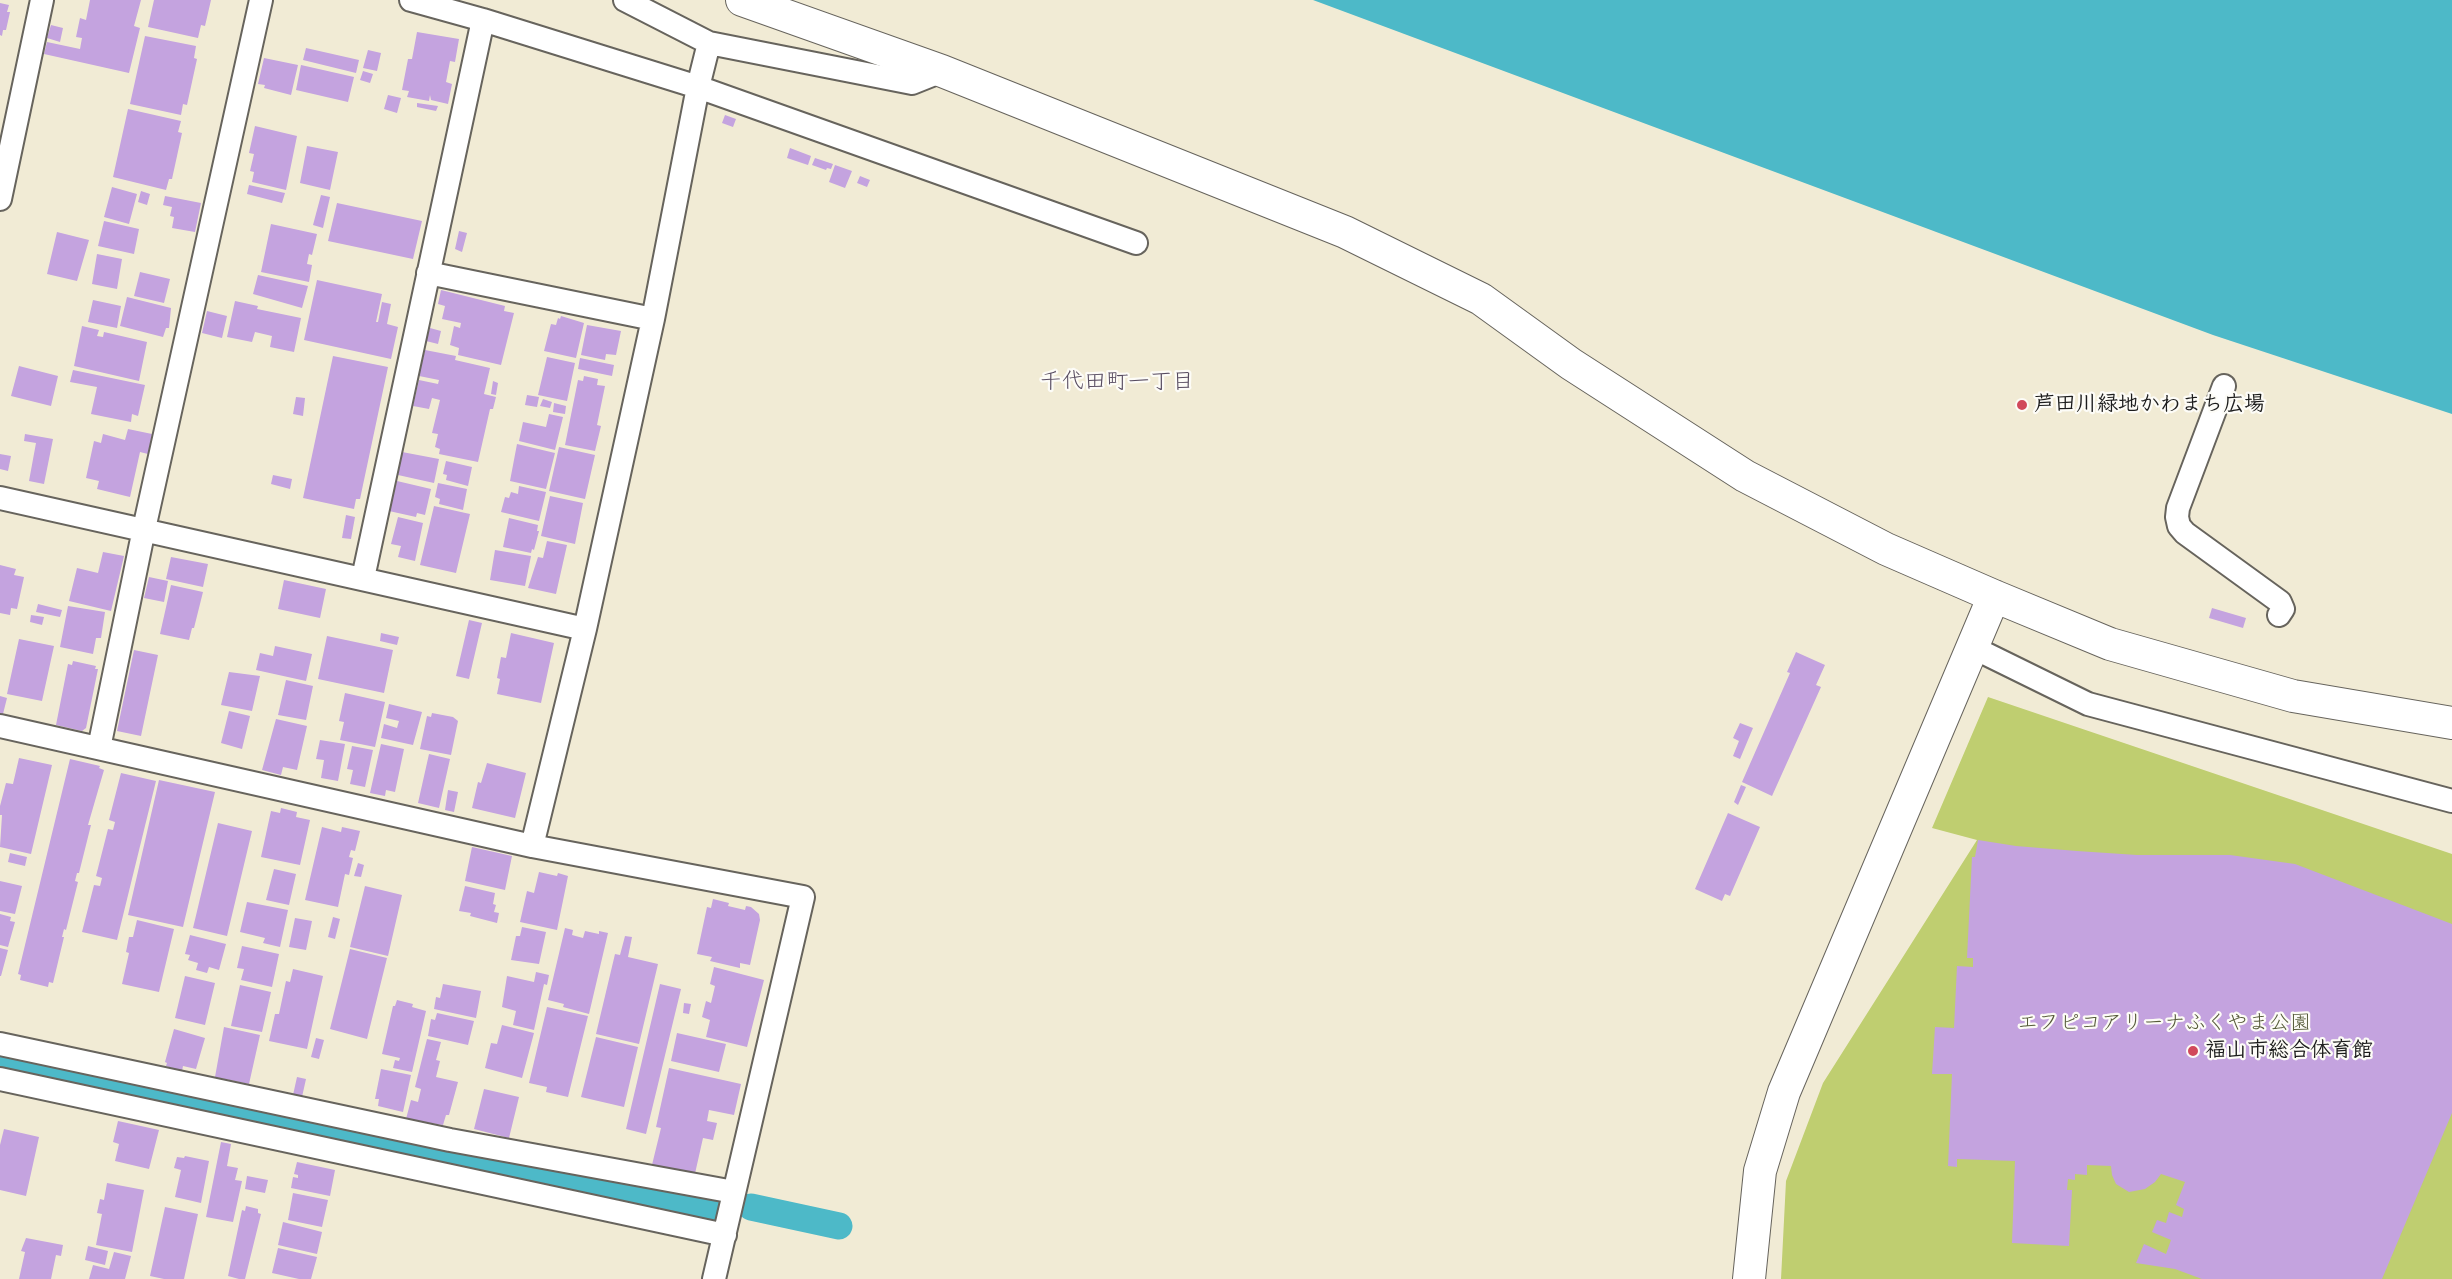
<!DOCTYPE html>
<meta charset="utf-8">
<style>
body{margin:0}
canvas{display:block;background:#f1ebd5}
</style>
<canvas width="2452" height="1279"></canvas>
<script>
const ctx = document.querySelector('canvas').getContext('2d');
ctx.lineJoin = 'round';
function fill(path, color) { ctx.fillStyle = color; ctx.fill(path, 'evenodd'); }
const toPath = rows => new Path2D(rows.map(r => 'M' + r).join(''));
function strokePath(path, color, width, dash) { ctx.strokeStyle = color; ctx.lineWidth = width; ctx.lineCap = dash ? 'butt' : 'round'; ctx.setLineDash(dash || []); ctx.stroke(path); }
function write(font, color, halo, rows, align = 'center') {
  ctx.font = font + ' Pangolin,"Klee One",sans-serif'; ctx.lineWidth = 4.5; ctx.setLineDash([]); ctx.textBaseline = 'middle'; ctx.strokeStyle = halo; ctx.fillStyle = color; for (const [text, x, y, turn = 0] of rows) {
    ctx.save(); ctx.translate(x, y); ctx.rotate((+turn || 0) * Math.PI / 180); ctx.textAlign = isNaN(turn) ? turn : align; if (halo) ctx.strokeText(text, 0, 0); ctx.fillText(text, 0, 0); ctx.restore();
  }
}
fill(toPath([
 [1988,697,2452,854,2452,1279,1781,1279,1786,1181,1823,1083,1977,840,1932,828]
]), '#bfce70');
fill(toPath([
 [1313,0,2452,0,2452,414,2213,335]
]), '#4db9c8');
strokePath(toPath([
 [0,1062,711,1211],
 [751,1207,839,1226]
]), '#4db9c8', 27);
fill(toPath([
 [90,0,141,0,134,26,140,28,129,73,44,54,47,42,80,49,82,38,76,37,80,18,86,20],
 [154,0,211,0,205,26,201,25,198,38,148,27],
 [0,3,9,5,7,12,10,12,6,30,3,30,2,36,0,35],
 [51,25,63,28,60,42,47,38],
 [417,32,459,39,455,62,450,61,446,82,452,84,448,104,431,100,430,95,429,101,407,97,409,91,402,90,408,59,412,59],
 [145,36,196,46,194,58,197,59,187,105,183,104,181,115,130,104],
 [306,48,359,60,356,73,303,60],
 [368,50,381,53,377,71,363,68],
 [264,58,298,65,291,95,264,88,265,85,258,84],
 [301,65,354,77,348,102,296,90],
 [363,71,373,74,370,83,360,80],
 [388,95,401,98,397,113,384,109],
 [417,103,438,106,436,111,417,107],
 [128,109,181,121,178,132,182,133,172,179,169,179,166,190,113,177],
 [725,115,736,119,733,127,722,123],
 [255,126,297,136,286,190,252,182,254,172,250,171,254,154,249,153],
 [307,146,338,152,330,190,300,183],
 [790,148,811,156,808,165,787,158],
 [815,158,833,164,831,169,827,168,826,170,812,165],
 [835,165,852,171,845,188,829,182],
 [860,176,870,180,867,187,857,183],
 [249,185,285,193,282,203,247,194],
 [112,187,137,194,129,224,104,217],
 [141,191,150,194,147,205,138,202],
 [321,195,330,197,323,228,313,225],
 [165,196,201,203,195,232,172,228,174,217,170,216,172,207,163,205],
 [337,203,422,221,413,259,328,241],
 [104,221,139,229,134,254,98,246],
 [271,224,317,234,312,255,309,254,307,264,312,265,309,282,261,272],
 [459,231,467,233,462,252,455,249],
 [57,232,89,240,77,281,47,274],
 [97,254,122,259,117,289,92,284],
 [140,272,170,279,164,303,134,296],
 [258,275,308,286,302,308,253,294],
 [317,280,382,294,376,322,378,322,382,302,391,304,387,324,398,327,391,359,304,340],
 [441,290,505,306,504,311,514,313,501,365,458,355,459,348,450,345,454,326,460,328,461,323,442,319,445,306,438,304],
 [127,297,171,308,169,328,166,328,163,337,120,326],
 [93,300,121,306,117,328,88,322],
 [235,301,258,306,257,309,301,318,294,352,270,347,272,336,255,332,252,342,227,337],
 [207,311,227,316,222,338,202,333],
 [561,316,584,323,576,358,544,351,551,324,556,325,558,318,560,319],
 [587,325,621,331,616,355,606,354,605,360,581,355],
 [82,326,99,330,97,336,103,337,104,332,147,342,139,381,74,366],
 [430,328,441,331,438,344,426,341],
 [425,350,456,356,455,360,490,368,484,394,496,397,493,409,490,409,478,462,439,454,440,449,435,447,438,434,432,433,440,400,432,398,429,409,413,406,419,380,438,384,439,380,419,376],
 [333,356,388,367,360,499,356,499,354,509,303,498],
 [547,357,575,363,567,401,538,395],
 [580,358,614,365,612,376,578,369],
 [19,366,58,376,51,406,11,396],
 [73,370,145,385,138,416,132,414,131,422,91,414,97,387,70,382],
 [584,376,598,379,597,385,605,386,597,425,601,426,595,451,565,445,578,380,583,381],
 [493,381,498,383,496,395,491,394],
 [527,395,539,397,537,407,525,405],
 [296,397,305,398,303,416,293,414],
 [543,399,552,402,550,408,540,406],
 [554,403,566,406,565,414,553,412],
 [549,414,563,417,555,450,519,441,523,422,546,427],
 [128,429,152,434,148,454,140,452,130,497,97,489,99,481,86,478,94,441,101,443,103,434,125,440],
 [25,434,53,439,44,484,29,481,36,443,24,441],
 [517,444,555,453,546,489,510,481],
 [559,447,595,455,585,499,549,491],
 [402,452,439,459,434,483,398,475],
 [0,454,11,456,8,471,0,469],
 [446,461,472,467,468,486,446,480,447,475,443,474],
 [273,475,292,479,290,489,271,484],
 [397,481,431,489,425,515,417,513,416,517,389,511],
 [438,483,467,489,463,510,439,504,440,499,435,497],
 [519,486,546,492,539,521,501,512,505,497,509,498,511,492,518,494],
 [550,496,583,503,575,544,541,536],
 [434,506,470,514,456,573,420,565],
 [346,515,355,517,351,539,342,538],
 [398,517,423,523,415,561,398,557,401,546,391,544],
 [509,518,538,525,537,531,539,531,534,550,532,549,531,553,503,547],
 [547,541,567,545,556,594,528,588,538,557,543,558],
 [495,550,531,556,525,586,490,580],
 [103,552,124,556,111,611,69,601,77,568,98,573],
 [171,557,208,564,203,587,166,579],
 [0,565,16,569,14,575,24,577,17,609,11,608,10,615,0,613],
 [149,577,168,581,164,602,144,598],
 [284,580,326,589,320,618,278,609],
 [171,585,203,592,194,628,192,628,189,640,160,634],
 [38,604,62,610,60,617,36,612],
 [68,606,105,612,101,638,96,638,93,654,60,647],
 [2212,608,2246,618,2243,628,2209,618],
 [31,615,44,617,42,625,30,622],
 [469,620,482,623,469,679,456,676],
 [381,633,399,637,397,645,380,641],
 [511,633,554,643,541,703,497,694,500,679,497,678,501,657,506,658],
 [327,636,393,650,384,693,318,679],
 [19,639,54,646,42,701,7,694],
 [275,646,312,654,306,681,256,670,260,653,273,656],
 [134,650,158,655,141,736,117,731],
 [1796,652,1825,665,1816,685,1821,687,1772,796,1742,782,1790,673,1787,672],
 [73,661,96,666,95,669,98,669,86,728,82,731,56,725,68,664,72,665],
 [229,672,260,676,252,711,221,705],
 [286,680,313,686,306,720,278,715],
 [345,693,385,702,375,747,340,740,344,722,339,721],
 [0,696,7,698,3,714,0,713],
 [389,704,422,712,413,745,381,738,384,724,397,728,399,721,386,718],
 [229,711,250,716,242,749,221,743],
 [432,713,453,717,458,721,451,755,420,749,427,716,431,717],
 [276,719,307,726,297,770,283,767,281,775,262,770],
 [1740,723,1753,728,1740,759,1733,756,1739,741,1733,738],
 [320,740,345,744,338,781,321,778,324,760,316,759],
 [381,744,404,749,395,792,386,790,385,796,370,793],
 [352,746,373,750,365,787,350,784,353,770,347,769],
 [429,754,450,759,439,808,418,803],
 [19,758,52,765,31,854,0,847,2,815,0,815,0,806,6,783,13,784],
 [70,759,100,766,99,768,104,770,88,825,91,825,79,873,77,873,75,881,78,882,66,930,64,929,62,937,64,937,53,983,49,982,48,987,20,980,21,975,18,974],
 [487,763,526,773,515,818,472,808,478,782,481,783],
 [121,773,156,781,117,940,82,932,94,885,100,886,102,878,96,876,108,829,113,830,115,822,109,820],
 [159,780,215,792,183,927,128,915],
 [1741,785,1746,787,1738,805,1734,802],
 [448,790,458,792,454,812,445,810],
 [281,808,297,812,296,817,310,820,300,865,261,857,271,811,280,813],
 [1728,813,1760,827,1730,896,1725,894,1722,901,1695,889],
 [218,823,252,831,227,936,193,928],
 [322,827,341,832,342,827,360,831,355,851,351,850,349,857,353,858,349,875,345,874,338,907,305,900],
 [1978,840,2016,846,2077,851,2137,855,2230,855,2295,864,2452,924,2452,1113,2382,1279,2202,1279,2175,1269,2136,1263,2144,1244,2166,1254,2171,1240,2152,1232,2157,1220,2166,1223,2169,1212,2182,1217,2184,1209,2176,1205,2185,1182,2161,1174,2155,1182,2145,1189,2129,1192,2116,1184,2112,1175,2111,1166,2087,1165,2087,1175,2075,1174,2075,1180,2068,1179,2067,1190,2072,1190,2069,1246,2012,1243,2015,1161,1957,1159,1957,1167,1948,1166,1952,1074,1932,1074,1935,1027,1954,1028,1957,966,1973,967,1973,958,1967,958,1972,857,1975,857],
 [472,847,512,856,505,890,465,881],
 [10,853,27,857,25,866,8,862],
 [358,863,364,865,361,877,354,876],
 [274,869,296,874,289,905,266,900],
 [539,872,557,876,558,873,568,876,557,930,520,922,527,891,534,893],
 [0,881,22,886,15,914,0,911],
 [365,886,402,895,388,956,350,947],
 [465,886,495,893,493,904,496,905,494,912,499,913,497,923,470,916,471,913,459,911],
 [713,899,729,903,728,906,745,910,746,906,751,907,759,914,760,920,750,965,740,963,740,968,710,961,712,957,697,954,707,907,711,908],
 [247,902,288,910,280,947,263,943,265,938,240,932],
 [0,914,11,917,10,921,15,922,8,947,0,945],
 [333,917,340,919,335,939,328,937],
 [295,918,312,921,306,950,289,947],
 [137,920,174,929,159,992,122,984,129,953,126,952,129,937,133,937],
 [522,927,546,932,539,964,511,960,516,936,520,936],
 [565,928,573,930,572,935,583,938,585,931,599,934,599,931,608,933,589,1014,563,1007,564,1004,548,1000],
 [190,935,226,944,219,970,209,967,207,973,196,970,198,963,188,960,190,955,185,954],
 [625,936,632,937,628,957,658,964,639,1044,596,1034,615,954,620,955],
 [242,946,279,954,272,987,241,980,244,969,237,968],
 [0,948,8,950,1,976,0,976],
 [350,949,387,958,367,1039,330,1029],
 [714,967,764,980,747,1047,706,1037,710,1020,702,1017,706,1001,711,1003,715,986,710,984],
 [293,969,323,976,307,1049,269,1041,275,1014,279,1014,286,981,290,982],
 [536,972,549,975,547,985,544,984,534,1030,513,1025,516,1011,502,1007,507,976,534,982],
 [185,976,215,983,205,1025,175,1018],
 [443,984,481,991,476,1018,434,1009,436,997,440,998],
 [660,984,681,989,646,1134,626,1129],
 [240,985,271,992,262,1032,231,1026],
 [397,1000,413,1004,412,1007,426,1011,412,1072,393,1068,395,1060,399,1061,400,1058,382,1054,393,1006,395,1006],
 [684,1003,691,1004,689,1014,683,1013],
 [547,1007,588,1016,568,1097,546,1092,547,1087,529,1083],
 [437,1013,474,1021,468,1045,428,1036,431,1019,435,1020],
 [502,1025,534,1033,522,1078,485,1068,491,1043,497,1044],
 [224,1027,260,1035,249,1084,215,1077],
 [174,1029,205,1038,196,1069,183,1066,182,1071,166,1066,167,1063,165,1062],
 [677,1033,726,1044,719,1072,671,1061],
 [596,1037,638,1047,624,1107,581,1097],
 [316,1038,324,1040,319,1059,311,1057],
 [427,1039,441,1042,436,1060,440,1061,436,1077,458,1082,449,1115,446,1115,443,1125,406,1119,411,1100,418,1102,421,1089,415,1087],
 [669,1068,741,1084,734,1115,709,1110,707,1121,717,1123,713,1140,703,1138,694,1178,651,1169,661,1128,656,1127],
 [381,1069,411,1075,403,1112,378,1106,379,1099,375,1099],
 [297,1077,306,1079,302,1097,293,1095],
 [484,1089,519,1097,509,1138,474,1129],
 [118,1121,159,1130,149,1169,115,1161,119,1144,113,1142],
 [4,1129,39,1137,26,1196,0,1190,0,1145],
 [221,1142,231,1144,227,1166,238,1168,235,1180,242,1181,233,1222,206,1217],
 [185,1156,209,1161,201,1203,175,1197,181,1170,174,1168,177,1157,184,1158],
 [297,1162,335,1170,330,1196,291,1188,293,1177,298,1178,298,1175,294,1174],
 [247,1176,268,1180,265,1193,245,1189],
 [107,1183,144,1190,132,1252,96,1245,102,1214,97,1213,100,1199,104,1200],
 [293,1193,328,1200,322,1227,288,1220],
 [246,1206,258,1209,258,1213,261,1214,245,1279,239,1279,228,1276,242,1210,245,1211],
 [165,1207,198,1214,184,1279,164,1279,150,1276],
 [283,1222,322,1232,317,1254,278,1245],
 [26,1238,63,1245,61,1256,56,1255,51,1279,19,1279,25,1252,21,1251],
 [88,1246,108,1251,105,1265,85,1260],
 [278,1248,317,1257,311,1279,299,1279,272,1273],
 [114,1252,131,1256,125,1279,89,1279,93,1265,109,1269]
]), '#c4a3df');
const street = toPath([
 [411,0,483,20,698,87,1136,243],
 [709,43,912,83,942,71],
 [0,199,42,0],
 [428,273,653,319],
 [2224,386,2178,508,2177,517,2179,526,2185,533,2280,602,2283,609,2279,615],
 [0,498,585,629],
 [363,578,483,20],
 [1972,647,2088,704,2452,801],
 [0,726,532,846,803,897,714,1279],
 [99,748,144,529,261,0],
 [532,846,585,629,653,319,698,87,709,43,625,0],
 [0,1044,450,1140,734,1192],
 [0,1079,725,1235]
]);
const secondary = toPath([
 [742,0,942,71,1345,232,1481,299,1571,364,1745,476,1886,549,1994,596,2110,644,2293,696,2452,723],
 [1749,1279,1760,1171,1784,1092,1994,596]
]);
strokePath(street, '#67645d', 26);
strokePath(secondary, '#67645d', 34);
strokePath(street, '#fff', 22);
strokePath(secondary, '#fff', 32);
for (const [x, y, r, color] of [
 [2022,405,6,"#d1495b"],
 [2193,1051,6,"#d1495b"]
]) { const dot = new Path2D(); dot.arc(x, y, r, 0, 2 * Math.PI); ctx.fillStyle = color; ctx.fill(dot); strokePath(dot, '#fdfcf7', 2); }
write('bold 21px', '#1c1c1c', '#fdfcf7', [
 ["芦田川緑地かわまち広場",2034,405],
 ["福山市総合体育館",2205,1051]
], 'left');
write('21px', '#555a39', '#fdfcf7', [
 ["エフピコアリーナふくやま公園",2164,1024]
]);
write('22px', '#574b60', '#fdfcf7', [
 ["千代田町一丁目",1117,382]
]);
</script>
